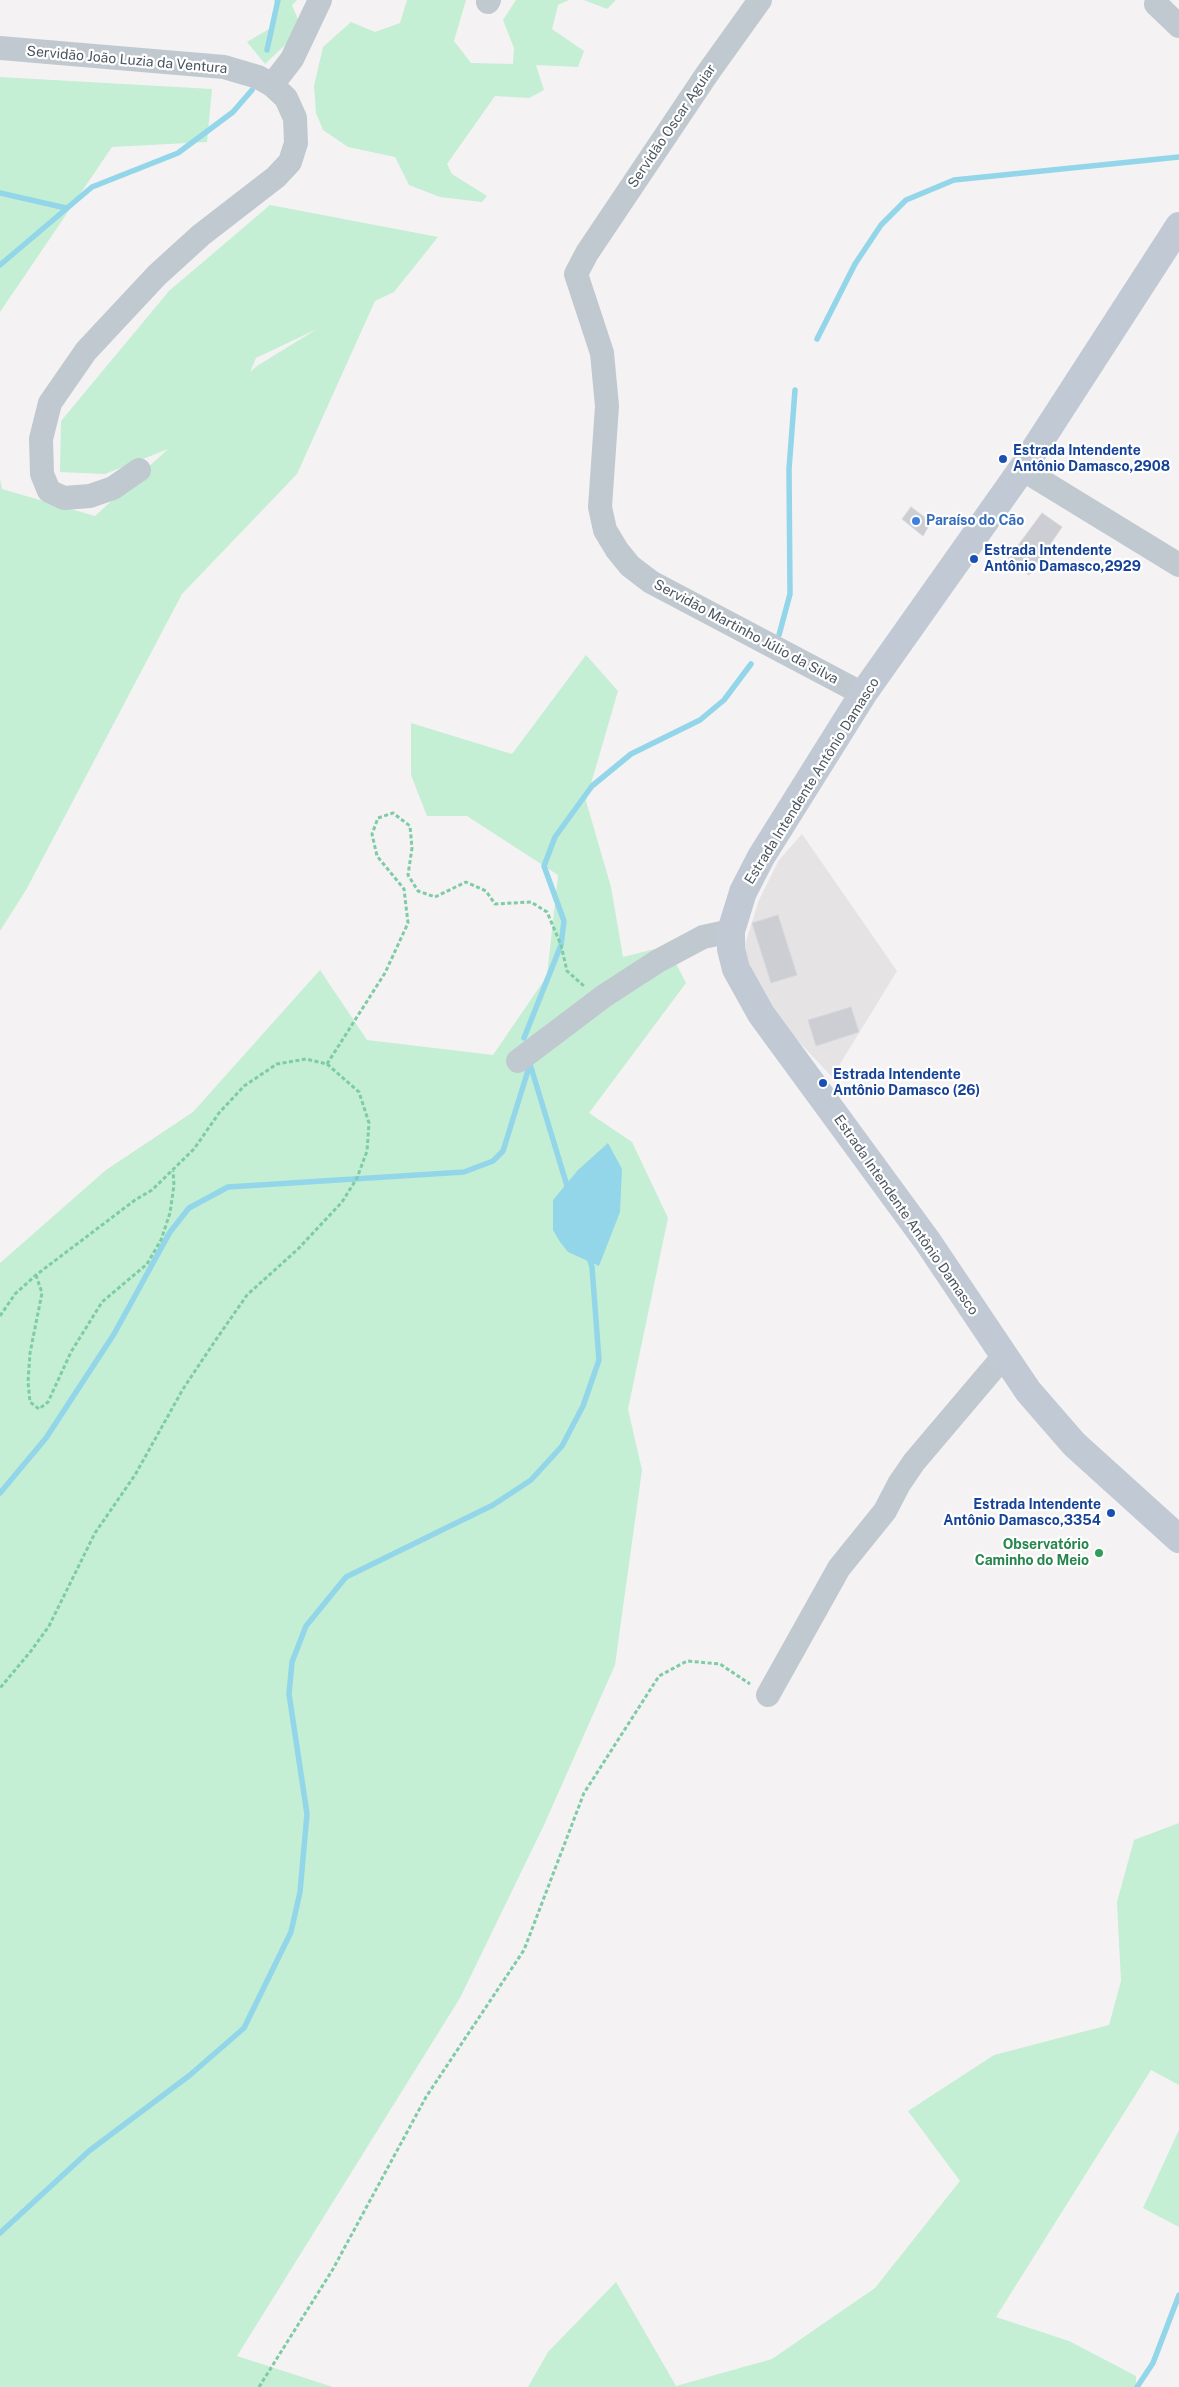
<!DOCTYPE html>
<meta charset="utf-8">
<style>
body{margin:0}
canvas{display:block;background:#f4f2f2}
</style>
<canvas width="1179" height="2387"></canvas>
<script>
const ctx = document.querySelector('canvas').getContext('2d');
ctx.lineJoin = 'round';
function fill(path, color) { ctx.fillStyle = color; ctx.fill(path, 'evenodd'); }
const toPath = rows => new Path2D(rows.map(r => 'M' + r).join(''));
function strokePath(path, color, width, dash) { ctx.strokeStyle = color; ctx.lineWidth = width; ctx.lineCap = dash ? 'butt' : 'round'; ctx.setLineDash(dash || []); ctx.stroke(path); }
function write(font, color, halo, rows, align = 'center') {
  ctx.font = font + ' "Public Sans",sans-serif'; ctx.lineWidth = 4.5; ctx.setLineDash([]); ctx.textBaseline = 'middle'; ctx.strokeStyle = halo; ctx.fillStyle = color; for (const [text, x, y, turn = 0] of rows) {
    ctx.save(); ctx.translate(x, y); ctx.rotate((+turn || 0) * Math.PI / 180); ctx.textAlign = isNaN(turn) ? turn : align; if (halo) ctx.strokeText(text, 0, 0); ctx.fillText(text, 0, 0); ctx.restore();
  }
}
fill(toPath([
 [802,834,897,971,832,1077,761,1001,749,978,745,944,759,900,779,860]
]), '#e5e3e4');
fill(toPath([
 [274,0,297,0,292,5,302,29,265,64,247,42,269,29,277,12],
 [407,0,466,0,454,41,471,63,513,64,514,48,503,20,516,0,569,0,558,5,552,29,584,51,578,67,536,65,544,90,529,98,495,96,447,164,452,174,487,196,482,202,440,197,409,185,395,157,348,147,323,130,316,113,314,86,323,47,351,22,375,32,400,23],
 [584,0,615,0,615,1,607,9],
 [0,77,212,89,207,142,112,147,0,312],
 [270,205,438,237,394,292,375,301,297,474,182,594,26,890,0,931,0,479,2,489,95,516,168,449,105,474,60,472,61,421,169,291],
 [317,329,257,366,250,372,256,358],
 [586,655,618,691,586,801,611,887,623,957,667,946,686,983,589,1113,632,1142,668,1218,628,1409,642,1470,615,1665,544,1825,460,1998,237,2356,333,2387,0,2387,0,1263,106,1170,193,1112,320,970,367,1040,493,1055,547,976,558,875,467,816,427,816,411,775,411,723,512,754],
 [1179,1823,1179,2085,1151,2070,996,2317,1069,2341,1136,2376,1136,2387,528,2387,548,2352,616,2282,676,2386,772,2359,875,2288,960,2181,908,2111,994,2055,1109,2025,1121,1981,1117,1902,1134,1840],
 [1179,2130,1179,2227,1143,2208]
]), '#c4efd5');
fill(toPath([
 [608,1143,622,1169,620,1212,599,1266,568,1252,560,1242,553,1230,553,1200,578,1170]
]), '#93d6e9');
strokePath(toPath([
 [267,50,278,0],
 [0,193,66,208],
 [0,265,92,187,178,153,233,112,252,90],
 [817,339,855,264,881,225,906,200,954,180,1179,157],
 [779,635,790,594,789,469,795,390],
 [524,1038,561,945,564,921,544,866,555,837,592,786,631,754,700,720,724,700,751,664],
 [530,1064,568,1189],
 [0,1493,46,1438,114,1334,170,1232,189,1208,228,1187,464,1172,493,1161,503,1151,530,1064],
 [0,2233,89,2151,190,2075,244,2028,291,1932,300,1892,307,1814,289,1694,292,1662,306,1626,346,1577,493,1505,531,1480,562,1446,583,1406,599,1360,592,1267,589,1258],
 [1137,2387,1153,2363,1179,2295]
]), '#93d6e9', 5.5);
const building = toPath([
 [911,507,931,522,923,536,902,519,911,507],
 [1042,513,1062,527,1029,575,1008,559,1042,513],
 [778,915,797,975,771,983,752,923,778,915],
 [851,1007,859,1032,816,1046,808,1020,851,1007]
]);
fill(building, '#cdced4');
strokePath(building, '#d7d8dd', 1);
strokePath(toPath([
 [327,1064,385,973,408,923,404,889,377,856,372,834,378,818,393,813,410,826,412,848,408,875,418,891,435,897,466,882,486,891,495,904,531,902,547,912,561,945,567,971,584,986],
 [36,1275,42,1293,30,1353,28,1382,30,1402,39,1409,48,1402,71,1352,102,1302,147,1264,161,1240,170,1213,174,1185,173,1171],
 [0,1316,15,1294,36,1275,135,1200,152,1190,194,1149,219,1113,244,1086,277,1064,306,1059,327,1064,359,1092,369,1123,367,1151,357,1178,342,1202,298,1249,247,1295,215,1341,183,1389,135,1475,95,1533,49,1626,31,1651,0,1688],
 [259,2387,333,2269,426,2097,524,1950,584,1793,659,1676,687,1661,720,1664,750,1684]
]), '#7dcca6', 3, [4, 2.5]);
strokePath(toPath([
 [760,0,707,74,587,253,576,274,602,353,607,406,600,507,605,530,617,550,630,566,651,582,863,694],
 [488,2,489,0],
 [1156,4,1179,26],
 [0,48,224,67,258,77,272,85,286,98,295,118,296,143,290,162,276,177,201,235,157,275,86,351,50,403,41,439,42,474,49,491,64,498,90,496,113,488,139,470],
 [272,85,292,59,320,0],
 [1022,469,1179,565],
 [518,1061,604,996,658,961,703,937,731,931],
 [768,1695,839,1568,885,1511,899,1484,914,1462,1003,1357]
]), '#c1c9d0', 24);
strokePath(toPath([
 [1179,226,1022,469,863,694,761,857,743,892,731,931,731,949,736,969,761,1014,928,1242,1028,1391,1074,1444,1179,1539]
]), '#c1cad4', 28);
for (const [x, y, r, color] of [
 [1003,459,5,"#1a4fb4"],
 [916,521,5,"#3f7fe0"],
 [974,559,5,"#1a4fb4"],
 [823,1083,5,"#1a4fb4"],
 [1111,1513,5,"#1a4fb4"],
 [1099,1553,5,"#2e9e5b"]
]) { const dot = new Path2D(); dot.arc(x, y, r, 0, 2 * Math.PI); ctx.fillStyle = color; ctx.fill(dot); strokePath(dot, '#fff', 2); }
write('14px', '#4b555f', '#fff', [
 ["Servidão João Luzia da Ventura",127,60,5],
 ["Servidão Oscar Aguiar",672,126,-56],
 ["Servidão Martinho Júlio da Silva",746,632,28],
 ["Estrada Intendente Antônio Damasco",812,781,-58],
 ["Estrada Intendente Antônio Damasco",906,1215,55]
]);
write('bold 14px', '#164399', '#fff', [
 ["Estrada Intendente",1013,451],
 ["Antônio Damasco,2908",1013,467],
 ["Estrada Intendente",984,551],
 ["Antônio Damasco,2929",984,567],
 ["Estrada Intendente",833,1075],
 ["Antônio Damasco (26)",833,1091],
 ["Estrada Intendente",1101,1505,"right"],
 ["Antônio Damasco,3354",1101,1521,"right"]
], 'left');
write('bold 14px', '#366cbe', '#fff', [
 ["Paraíso do Cão",926,521]
], 'left');
write('bold 14px', '#27864d', '#fff', [
 ["Observatório",1089,1545],
 ["Caminho do Meio",1089,1561]
], 'right');
</script>
